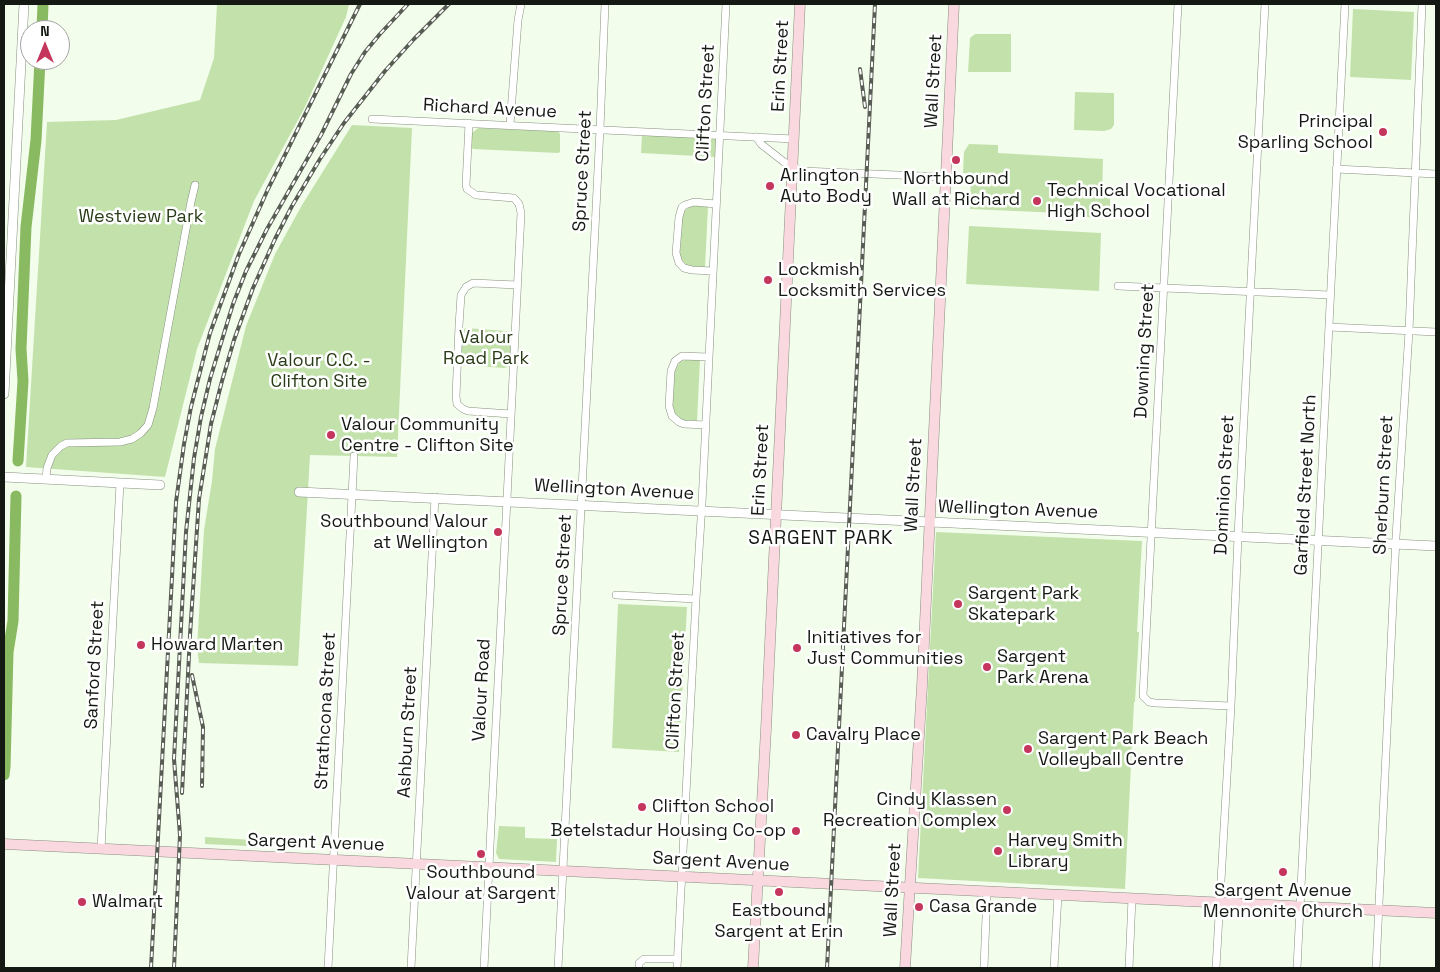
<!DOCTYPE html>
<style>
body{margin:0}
#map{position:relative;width:1440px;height:972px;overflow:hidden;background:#f3fdec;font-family:"Space Grotesk",sans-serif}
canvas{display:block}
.frame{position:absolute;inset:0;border:5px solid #151913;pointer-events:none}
.north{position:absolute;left:20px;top:20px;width:50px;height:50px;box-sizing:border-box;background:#fff;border:1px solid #a1a3a1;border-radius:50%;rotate:0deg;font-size:14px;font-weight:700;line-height:20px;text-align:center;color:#151913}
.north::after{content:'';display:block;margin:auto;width:18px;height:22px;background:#c5365d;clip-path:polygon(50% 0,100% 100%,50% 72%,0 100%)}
</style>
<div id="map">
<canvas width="1440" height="972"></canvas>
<div class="frame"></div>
<div class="north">N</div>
</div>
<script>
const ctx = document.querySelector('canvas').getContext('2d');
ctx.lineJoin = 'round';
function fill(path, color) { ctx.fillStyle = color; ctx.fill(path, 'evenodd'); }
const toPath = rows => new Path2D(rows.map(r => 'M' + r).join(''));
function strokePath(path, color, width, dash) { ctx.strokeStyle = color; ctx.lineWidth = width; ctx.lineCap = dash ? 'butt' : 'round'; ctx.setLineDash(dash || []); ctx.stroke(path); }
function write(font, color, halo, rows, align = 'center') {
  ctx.font = font + ' "Space Grotesk",sans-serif'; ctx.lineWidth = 5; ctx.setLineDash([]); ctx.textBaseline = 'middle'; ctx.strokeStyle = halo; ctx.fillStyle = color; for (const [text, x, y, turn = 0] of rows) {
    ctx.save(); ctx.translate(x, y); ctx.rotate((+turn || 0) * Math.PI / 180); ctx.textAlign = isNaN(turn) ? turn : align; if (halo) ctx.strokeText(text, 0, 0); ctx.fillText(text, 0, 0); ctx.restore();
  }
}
fill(toPath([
 [217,4,349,4,346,17,304,109,254,201,197,349,165,477,26,467,47,122,116,120,200,100,214,58],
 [1353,9,1414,12,1411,80,1350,77],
 [975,34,1011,34,1011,72,968,72,970,38],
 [1075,92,1114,93,1114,125,1111,129,1104,131,1074,130],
 [352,125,412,128,397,457,310,455,298,666,199,663,197,648,204,530,212,481,215,449,246,326,275,254,302,205],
 [478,128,558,131,560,134,560,152,558,153,473,149,471,147,472,133],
 [642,135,716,138,715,157,641,153],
 [969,144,998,145,998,153,1103,159,1102,196,1110,197,1110,212,1106,218,1083,217,1083,214,970,209,971,174,963,173,964,152],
 [691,206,708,206,705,268,687,266,680,257,681,217,684,211],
 [969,226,1101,233,1099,291,966,284],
 [466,328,506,331,510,332,511,335,510,364,508,367,504,368,462,365,460,363,462,331],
 [688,359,700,360,697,421,681,420,676,416,672,409,674,371,680,362],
 [936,532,1142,541,1137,632,1139,632,1135,702,1134,702,1125,889,918,878],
 [618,604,687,607,679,752,612,748],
 [499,826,525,827,525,838,557,839,556,862,499,859,496,853],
 [205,837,252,840,252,844,269,845,269,847,205,844]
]), '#c3e2ab');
strokePath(toPath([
 [42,30,43,4],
 [18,461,23,381,21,349,26,227,36,140,40,60],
 [4,775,5,767,8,652,13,621,16,496]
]), '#89b960', 11);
const minor = toPath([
 [1178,4,1143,696,1149,702,1155,703,1231,706],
 [372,119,794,139],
 [469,123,466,185,467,189,476,195,514,198,519,204,521,213,484,968],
 [510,125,518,20,521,4],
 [756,137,761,144,784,162,802,171,945,177],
 [1336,169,1436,174],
 [713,271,692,270,684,268,679,263,676,253,679,217,682,207,685,205,694,202,716,204],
 [1118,286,1330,295],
 [1329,327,1436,332],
 [511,414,468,411,463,409,457,404,456,396,459,326,461,295,466,287,473,283,517,285],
 [706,425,684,424,679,422,672,416,669,406,671,371,675,361,682,356,708,357],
 [46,479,47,468,52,455,61,446,67,443,120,442,132,439,141,433,148,425,153,408,191,202,195,185],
 [616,595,696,599],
 [101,849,120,483],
 [328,968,354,456],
 [411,968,435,497],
 [558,968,600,129,605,4],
 [639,968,639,963,644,959,678,959],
 [677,968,696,599,702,503,726,4],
 [984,968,987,891],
 [1054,968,1058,894],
 [1129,968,1132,898],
 [1216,968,1231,706,1238,536,1265,4],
 [1297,968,1345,4],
 [1376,968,1396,537,1409,331,1422,4]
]);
const tertiary = toPath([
 [4,394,24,4],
 [4,477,160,485],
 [299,492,1436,546]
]);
const secondary = toPath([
 [4,844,1436,913],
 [753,968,766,729,800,4],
 [905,968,922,686,954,4]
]);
strokePath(minor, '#878f80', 8);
strokePath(tertiary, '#878f80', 10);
strokePath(secondary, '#878f80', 11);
strokePath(minor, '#fff', 7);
strokePath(tertiary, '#fff', 9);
strokePath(secondary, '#fad8df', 10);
const rail = toPath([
 [860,69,865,107],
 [192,675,203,727,202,786],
 [182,793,190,635,199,499,211,424,222,381,234,340,253,288,275,239,292,206,320,159,344,123,385,71,414,39,449,4],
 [151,968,176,502,184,444,191,407,210,333,239,254,268,189,360,4],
 [174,968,180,835,174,759,186,532,194,458,201,417,210,379,233,304,246,271,267,229,321,135,351,74,365,52,380,34,408,4],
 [827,968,875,4]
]);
strokePath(rail, '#585d54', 4);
strokePath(rail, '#fff', 2, [5.5]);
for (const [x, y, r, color] of [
 [1383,132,5,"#c5365d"],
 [956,160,5,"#c5365d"],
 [770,186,5,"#c5365d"],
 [1037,201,5,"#c5365d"],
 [768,280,5,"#c5365d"],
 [331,435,5,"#c5365d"],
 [498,532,5,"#c5365d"],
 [958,604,5,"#c5365d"],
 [141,645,5,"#c5365d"],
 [797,648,5,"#c5365d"],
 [987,667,5,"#c5365d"],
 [796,735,5,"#c5365d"],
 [1028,749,5,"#c5365d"],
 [642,807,5,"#c5365d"],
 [1007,810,5,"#c5365d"],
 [796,831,5,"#c5365d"],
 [998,851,5,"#c5365d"],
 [481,854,5,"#c5365d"],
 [1283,872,5,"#c5365d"],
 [779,892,5,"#c5365d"],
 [82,902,5,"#c5365d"],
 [919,907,5,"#c5365d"]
]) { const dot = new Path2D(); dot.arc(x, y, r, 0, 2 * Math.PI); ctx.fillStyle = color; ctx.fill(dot); strokePath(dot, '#fff', 2); }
write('18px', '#151913', '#fff', [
 ["Erin Street",781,66,-87],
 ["Wall Street",934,81,-87],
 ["Clifton Street",706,103,-87],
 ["Richard Avenue",490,109,3],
 ["Spruce Street",583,171,-87],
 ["Downing Street",1145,351,-87],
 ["Erin Street",761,470,-87],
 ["Wall Street",914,485,-87],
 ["Dominion Street",1225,485,-87],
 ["Garfield Street North",1306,485,-87],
 ["Sherburn Street",1384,485,-87],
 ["Wellington Avenue",614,490,3],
 ["Wellington Avenue",1018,510,2],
 ["Spruce Street",563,575,-87],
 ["Sanford Street",95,665,-87],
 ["Valour Road",482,690,-87],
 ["Clifton Street",676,691,-87],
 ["Strathcona Street",326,711,-87],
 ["Ashburn Street",408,732,-87],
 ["Sargent Avenue",316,843,2],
 ["Sargent Avenue",721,862,3],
 ["Wall Street",893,890,-87]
]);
write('18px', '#151913', '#fff', [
 ["Principal",1373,122,"right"],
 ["Sparling School",1373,143,"right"],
 ["Arlington",780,176],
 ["Auto Body",780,197],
 ["Northbound",956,179,"center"],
 ["Wall at Richard",956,200,"center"],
 ["Technical Vocational",1047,191],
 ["High School",1047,212],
 ["Lockmish",778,270],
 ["Locksmith Services",778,291],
 ["Valour Community",341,425],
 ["Centre - Clifton Site",341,446],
 ["Southbound Valour",488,522,"right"],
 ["at Wellington",488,543,"right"],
 ["Sargent Park",968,594],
 ["Skatepark",968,615],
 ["Initiatives for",807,638],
 ["Just Communities",807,659],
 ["Howard Marten",151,645],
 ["Sargent",997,657],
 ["Park Arena",997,678],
 ["Cavalry Place",806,735],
 ["Sargent Park Beach",1038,739],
 ["Volleyball Centre",1038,760],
 ["Cindy Klassen",997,800,"right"],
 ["Recreation Complex",997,821,"right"],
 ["Clifton School",652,807],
 ["Betelstadur Housing Co-op",786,831,"right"],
 ["Harvey Smith",1008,841],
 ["Library",1008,862],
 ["Southbound",481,873,"center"],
 ["Valour at Sargent",481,894,"center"],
 ["Sargent Avenue",1283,891,"center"],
 ["Mennonite Church",1283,912,"center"],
 ["Walmart",92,902],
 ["Casa Grande",929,907],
 ["Eastbound",779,911,"center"],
 ["Sargent at Erin",779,932,"center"]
], 'left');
write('18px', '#293c17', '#fff', [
 ["Westview Park",141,217],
 ["Valour",486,338],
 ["Road Park",486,359],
 ["Valour C.C. -",319,361],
 ["Clifton Site",319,382]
]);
ctx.letterSpacing = '1px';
write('19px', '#151913', '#fff', [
 ["SARGENT PARK",821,539]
]);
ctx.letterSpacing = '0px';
</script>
